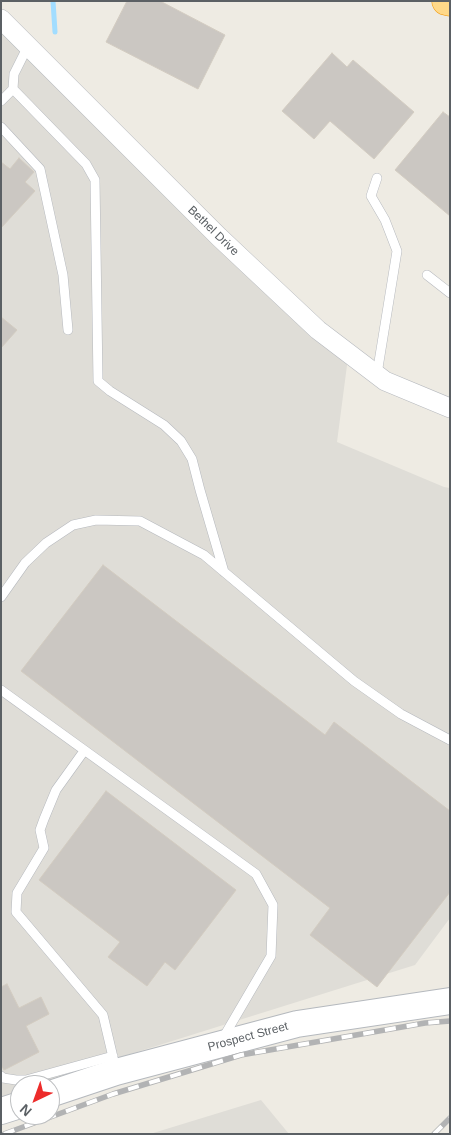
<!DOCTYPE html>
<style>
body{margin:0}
#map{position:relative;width:451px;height:1135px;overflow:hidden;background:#eeebe3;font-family:Arial,sans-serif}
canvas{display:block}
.frame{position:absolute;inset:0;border:2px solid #5b6064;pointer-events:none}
.north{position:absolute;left:10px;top:1075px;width:50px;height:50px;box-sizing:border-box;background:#fff;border:1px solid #bdbfc1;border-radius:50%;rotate:222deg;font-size:14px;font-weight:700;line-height:20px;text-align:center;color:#5b6064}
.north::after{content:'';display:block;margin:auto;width:18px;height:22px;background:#ed2c2b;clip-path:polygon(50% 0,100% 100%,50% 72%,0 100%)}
</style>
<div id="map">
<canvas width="451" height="1135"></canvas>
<div class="frame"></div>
<div class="north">N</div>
</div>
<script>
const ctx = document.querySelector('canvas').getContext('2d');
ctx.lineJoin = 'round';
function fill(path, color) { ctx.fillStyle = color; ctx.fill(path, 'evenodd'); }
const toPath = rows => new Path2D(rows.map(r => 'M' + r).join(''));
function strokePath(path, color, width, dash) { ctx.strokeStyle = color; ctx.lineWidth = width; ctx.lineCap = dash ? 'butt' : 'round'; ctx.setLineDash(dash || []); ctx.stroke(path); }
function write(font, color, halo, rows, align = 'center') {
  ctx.font = font + ' Arial,sans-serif'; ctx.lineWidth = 4; ctx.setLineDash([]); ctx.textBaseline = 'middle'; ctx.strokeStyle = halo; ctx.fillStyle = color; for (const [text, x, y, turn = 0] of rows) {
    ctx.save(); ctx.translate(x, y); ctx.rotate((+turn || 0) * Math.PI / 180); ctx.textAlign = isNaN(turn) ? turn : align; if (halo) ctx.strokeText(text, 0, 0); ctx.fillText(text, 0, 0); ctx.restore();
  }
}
fill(toPath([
 [1,9,349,350,337,442,444,487,450,488,450,918,415,965,54,1078,39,1085,20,1085,20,1093,1,1102],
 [261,1100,289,1134,150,1134]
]), '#dfddd7');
strokePath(toPath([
 [53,1,55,32]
]), '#a2ddff', 5);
const building = toPath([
 [127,1,160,1,225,35,198,89,106,42,127,1],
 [332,53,347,67,353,60,414,112,374,159,330,121,314,139,282,111,332,53],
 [443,112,450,117,450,216,395,170,443,112],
 [19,158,34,172,25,182,35,191,1,228,1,162,10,169,19,158],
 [1,317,17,330,1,348,1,317],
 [103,565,325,735,334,722,450,811,450,892,377,987,310,935,330,908,21,671,103,565],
 [106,791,236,890,175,970,165,962,147,986,108,957,120,942,39,880,106,791],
 [7,984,19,1008,41,997,49,1014,26,1026,39,1052,4,1070,1,1065,1,987,7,984]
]);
fill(building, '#cbc7c2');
strokePath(building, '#d3ccc1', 1);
const lane = toPath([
 [13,89,86,164,95,180,98,381,110,391,164,425,181,441,192,459,200,490,224,572],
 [1,101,13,89,14,74,28,46],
 [1,127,40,169,63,275,68,330],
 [427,275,450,293],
 [377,374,397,251,385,220,371,196,377,178],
 [1,597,25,563,46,543,73,525,96,520,140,521,204,555,354,681,401,714,450,740],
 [1,690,256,874,273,905,271,956,223,1038],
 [84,751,56,790,44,819,40,830,44,848,17,893,16,912,103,1015,116,1070],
 [1,1076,3,1078,16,1080,26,1080,113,1056]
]);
const street = toPath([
 [1,19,219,237,318,330,385,381,450,408]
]);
const secondary = toPath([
 [50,1094,116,1072,297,1024,450,1001],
 [1,1111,20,1105]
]);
const highway = toPath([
 [446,1,450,2]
]);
strokePath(lane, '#b6b9be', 10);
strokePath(street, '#b6b9be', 20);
strokePath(secondary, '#b5b9be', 28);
strokePath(highway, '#f19500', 29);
strokePath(lane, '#fff', 9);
strokePath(street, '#fff', 19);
strokePath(secondary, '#fff', 26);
strokePath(highway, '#ffd989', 28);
const rail = toPath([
 [4,1134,113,1094,241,1055,425,1023,450,1021],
 [434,1134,450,1118]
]);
strokePath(rail, '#b2b3b4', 5.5);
strokePath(rail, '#fff', 4, [11]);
write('12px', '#5b6064', '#fff', [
 ["Bethel Drive",213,231,44],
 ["Prospect Street",248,1037,-15]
]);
</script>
